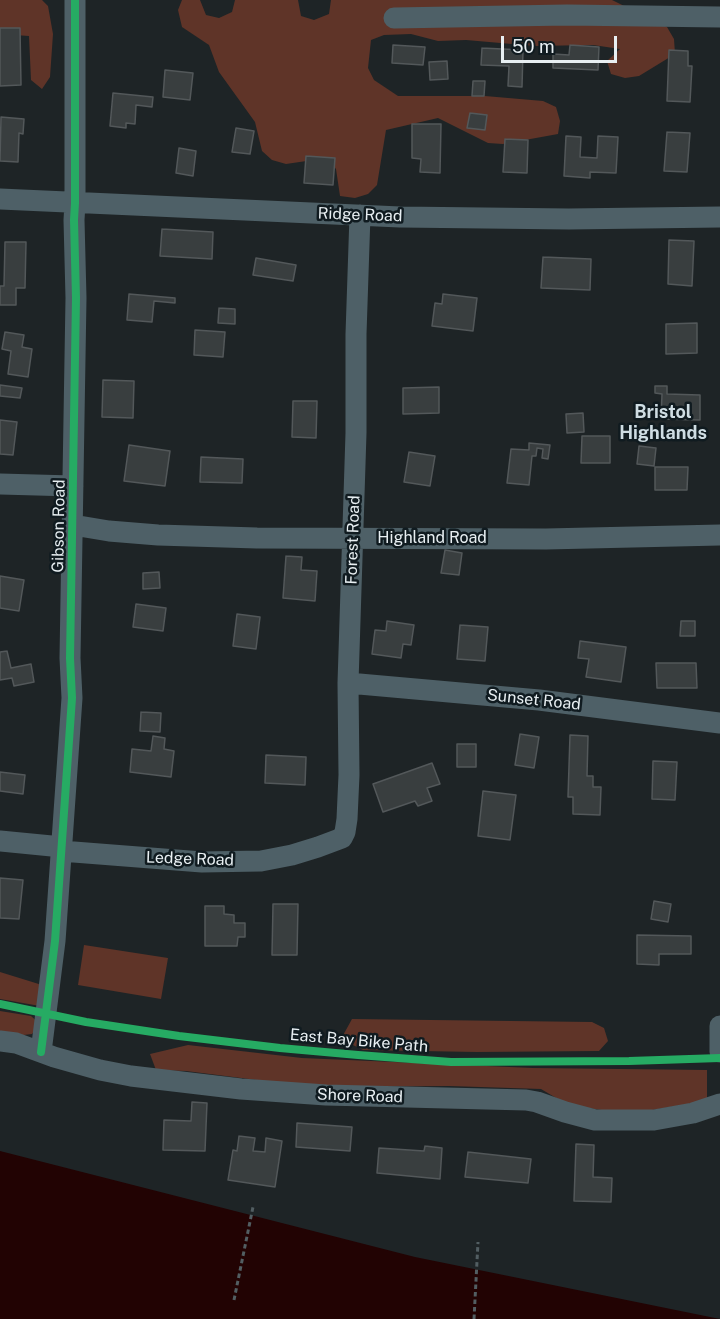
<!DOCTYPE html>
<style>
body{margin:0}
#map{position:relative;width:720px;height:1319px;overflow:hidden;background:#1e2426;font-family:"Public Sans",sans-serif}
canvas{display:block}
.scale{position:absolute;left:501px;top:36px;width:116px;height:27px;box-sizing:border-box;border:3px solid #e8eff2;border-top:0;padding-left:8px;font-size:18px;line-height:21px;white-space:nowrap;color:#e8eff2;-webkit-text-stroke:4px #101b20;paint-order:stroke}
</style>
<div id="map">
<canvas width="720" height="1319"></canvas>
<div class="scale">50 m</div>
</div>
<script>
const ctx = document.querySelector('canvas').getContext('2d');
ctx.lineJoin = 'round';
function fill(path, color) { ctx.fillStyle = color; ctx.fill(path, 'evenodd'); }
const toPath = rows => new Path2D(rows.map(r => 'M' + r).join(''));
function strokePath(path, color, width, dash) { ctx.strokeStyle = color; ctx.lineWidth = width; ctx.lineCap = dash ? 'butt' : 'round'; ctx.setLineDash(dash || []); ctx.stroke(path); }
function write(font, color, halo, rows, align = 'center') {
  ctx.font = font + ' "Public Sans",sans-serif'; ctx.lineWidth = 5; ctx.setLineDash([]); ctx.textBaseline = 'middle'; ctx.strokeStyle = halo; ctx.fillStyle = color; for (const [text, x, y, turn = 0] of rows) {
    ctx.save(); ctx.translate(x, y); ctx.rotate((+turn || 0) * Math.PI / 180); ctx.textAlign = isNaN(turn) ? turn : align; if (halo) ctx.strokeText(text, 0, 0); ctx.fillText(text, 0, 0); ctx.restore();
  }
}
fill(toPath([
 [0,0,42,0,48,6,53,34,50,77,42,89,31,80,29,36,0,34],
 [182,0,200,0,206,15,219,18,232,12,235,0,298,0,301,16,314,20,329,14,331,0,612,0,667,27,674,39,675,54,639,76,625,78,611,74,607,61,620,49,593,45,535,46,466,40,438,41,411,34,384,35,371,40,368,68,374,80,398,96,485,96,543,101,556,107,560,121,558,134,503,144,488,143,438,118,386,130,377,185,368,194,355,198,340,196,336,169,327,158,286,164,272,160,262,151,255,122,219,72,209,45,182,27,178,10],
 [84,945,168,958,161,999,78,985],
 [0,972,42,985,40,1006,0,999],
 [0,1011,31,1016,40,1024,32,1034,15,1036,0,1033],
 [352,1019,592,1022,604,1028,608,1041,599,1051,477,1052,363,1050,341,1039],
 [188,1045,302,1058,533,1068,707,1070,707,1101,628,1114,568,1105,541,1089,449,1086,312,1087,186,1071,156,1070,150,1054]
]), '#5f3428');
fill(toPath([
 [0,1151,415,1257,720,1319,0,1319]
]), '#220303');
const building = toPath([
 [0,28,20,28,21,85,0,86,0,28],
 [393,45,425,47,423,65,392,63,393,45],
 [570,45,599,47,598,70,553,68,553,54,569,55,570,45],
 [482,48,523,50,522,87,508,86,509,66,481,65,482,48],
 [669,50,688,51,688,66,692,66,690,102,667,101,669,50],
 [447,61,448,79,430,80,429,62,447,61],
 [165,70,193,73,190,100,163,97,165,70],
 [473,81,485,81,484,96,472,96,473,81],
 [113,93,153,97,152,107,136,105,135,124,126,123,126,128,110,126,113,93],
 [470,113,487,115,485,130,467,128,470,113],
 [1,117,24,119,23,134,19,133,18,162,0,161,1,117],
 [412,124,441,124,440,173,420,172,421,159,412,158,412,124],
 [236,128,254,131,250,154,232,152,236,128],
 [667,132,690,133,687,172,664,171,667,132],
 [566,136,581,137,580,157,597,158,598,136,618,137,616,173,590,172,590,178,564,176,566,136],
 [505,139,528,140,527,173,503,172,505,139],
 [179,148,196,151,193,176,176,173,179,148],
 [306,156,335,158,333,185,304,183,306,156],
 [162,229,213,232,212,259,160,256,162,229],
 [669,240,694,241,692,286,668,284,669,240],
 [5,242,26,242,25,288,16,288,16,305,0,305,0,286,4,286,5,242],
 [543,257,591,259,590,290,541,288,543,257],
 [256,258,296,265,293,281,253,275,256,258],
 [129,294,175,298,175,303,154,301,152,322,127,320,129,294],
 [443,294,477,298,473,331,432,326,435,303,442,304,443,294],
 [219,308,235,309,235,324,218,323,219,308],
 [697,323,697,353,666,354,666,324,697,323],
 [195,330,225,332,223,357,194,355,195,330],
 [5,332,24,335,22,347,32,349,28,377,8,374,11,351,2,349,5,332],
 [103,380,134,381,133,418,102,417,103,380],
 [0,385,22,388,20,398,0,396,0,385],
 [655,386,667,386,667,394,700,395,700,420,661,419,662,394,655,393,655,386],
 [439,387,439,413,403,414,403,388,439,387],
 [293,401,317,401,316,438,292,437,293,401],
 [583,413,584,432,567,433,566,414,583,413],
 [0,420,17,422,13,455,0,454,0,420],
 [582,436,610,436,610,463,581,463,582,436],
 [529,443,550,445,548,459,542,458,543,449,537,448,536,456,532,456,529,485,507,483,511,449,529,450,529,443],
 [129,445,170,451,165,486,124,481,129,445],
 [639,446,656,448,654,466,637,464,639,446],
 [409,452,435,456,430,486,404,482,409,452],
 [201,457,243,459,242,483,200,482,201,457],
 [655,467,688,467,687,490,655,490,655,467],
 [445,550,462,553,459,575,441,573,445,550],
 [286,556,302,557,301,570,317,571,315,601,283,598,286,556],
 [159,572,160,588,143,589,143,573,159,572],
 [0,576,24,580,19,611,0,608,0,576],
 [136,604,166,608,163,631,133,627,136,604],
 [237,614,260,617,256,649,233,646,237,614],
 [387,621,414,625,411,645,403,644,401,658,372,654,375,630,386,631,387,621],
 [681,621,695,621,695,636,680,636,681,621],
 [460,625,488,627,485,661,457,659,460,625],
 [580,641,626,647,621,682,586,677,589,659,578,658,580,641],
 [7,651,11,668,31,664,34,682,14,686,12,678,0,680,0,652,7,651],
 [656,663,696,663,697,688,657,688,656,663],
 [141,712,161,713,160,732,140,731,141,712],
 [520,734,539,737,534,768,515,765,520,734],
 [570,735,588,736,587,776,593,776,593,787,601,787,600,815,573,814,573,797,568,797,570,735],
 [153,736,165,738,164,749,174,751,171,777,130,772,132,749,151,751,153,736],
 [457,744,476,744,476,767,457,767,457,744],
 [266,755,306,757,305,785,265,783,266,755],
 [653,761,677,762,675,800,652,799,653,761],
 [432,763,440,784,427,788,432,801,418,806,415,801,383,812,373,784,432,763],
 [0,772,25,775,23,794,0,791,0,772],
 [483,791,516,795,510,840,478,836,483,791],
 [0,878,23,880,19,919,0,918,0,878],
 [654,901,671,904,668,922,651,919,654,901],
 [273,904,298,904,297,955,272,955,273,904],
 [205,906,224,906,224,914,234,915,234,923,245,923,245,937,238,937,237,946,205,946,205,906],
 [637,935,691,936,691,954,659,954,659,965,637,964,637,935],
 [192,1102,207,1103,205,1151,163,1150,164,1120,191,1121,192,1102],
 [297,1123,352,1127,350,1151,296,1147,297,1123],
 [239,1136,255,1138,253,1151,265,1152,266,1138,282,1141,275,1187,228,1180,233,1150,237,1151,239,1136],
 [576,1144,594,1145,593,1177,612,1178,611,1202,574,1201,576,1144],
 [425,1146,442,1148,440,1179,377,1173,379,1148,424,1151,425,1146],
 [468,1152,531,1159,528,1183,465,1177,468,1152]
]);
fill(building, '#393e3f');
strokePath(building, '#53585a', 1.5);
strokePath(toPath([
 [234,1300,253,1207],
 [474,1319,478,1242]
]), '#525e62', 3, [4.5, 3]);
strokePath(toPath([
 [394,18,567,15,720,17],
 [0,199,400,217,569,219,720,217],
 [0,484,73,486],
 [73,525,109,531,158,535,257,538,546,539,720,535],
 [348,683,539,700,720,723],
 [0,841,62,847],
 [61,851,202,862,261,861,292,855,318,847,342,838,345,832,347,819,349,775,348,683,356,433,356,334,360,215],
 [720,1026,720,1052],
 [0,1041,16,1043,54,1057,100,1070,131,1076,241,1089,326,1095,526,1100,537,1102,565,1112,595,1120,654,1120,693,1113,720,1104],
 [41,1052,55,941,72,698,70,658,76,298,74,220,75,203,75,0]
]), '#4e6067', 21);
strokePath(toPath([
 [0,1004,86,1022,179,1036,280,1048,358,1055,451,1062,629,1061,720,1058],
 [41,1052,55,941,72,698,70,658,76,298,74,220,75,203,75,0]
]), '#26ab63', 8);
write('16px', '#e8eff2', '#101b20', [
 ["Ridge Road",360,215,2],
 ["Gibson Road",59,526,-89],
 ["Highland Road",432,538],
 ["Forest Road",353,540,-88],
 ["Sunset Road",534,700,6],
 ["Ledge Road",190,859,2],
 ["East Bay Bike Path",359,1041,5],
 ["Shore Road",360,1096,2]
]);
write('bold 18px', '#cfdde3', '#101b20', [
 ["Bristol",663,412],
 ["Highlands",663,433]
]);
</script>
